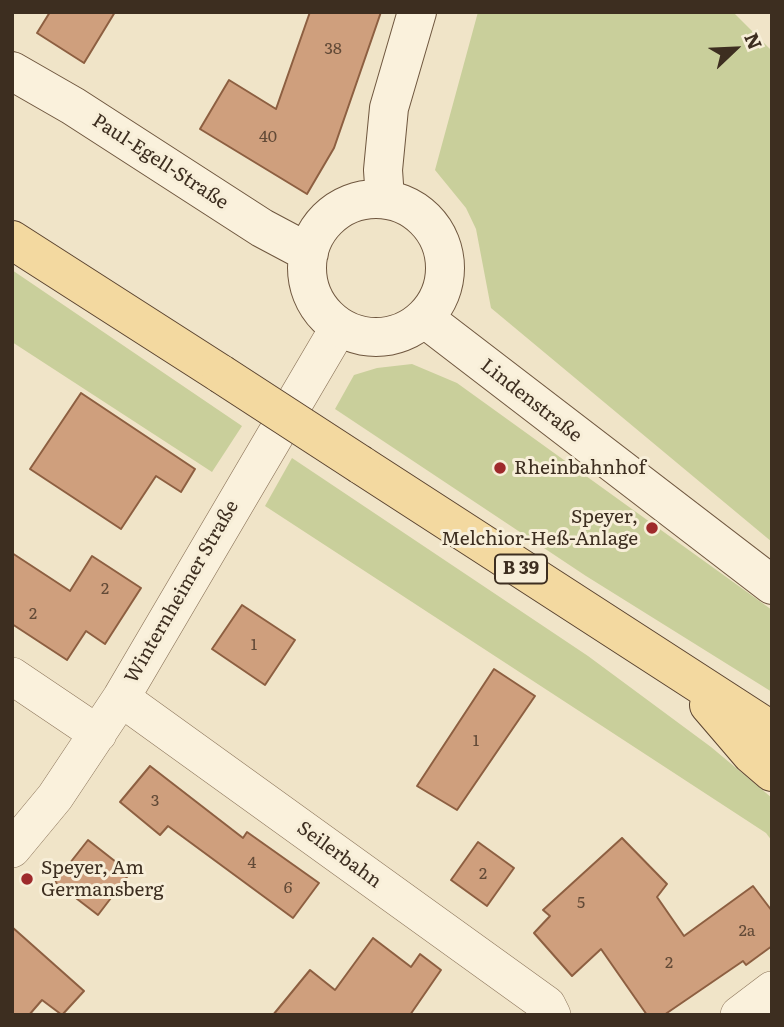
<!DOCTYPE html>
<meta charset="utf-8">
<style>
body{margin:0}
#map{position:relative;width:784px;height:1027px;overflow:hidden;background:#f0e4c8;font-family:Literata,serif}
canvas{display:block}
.frame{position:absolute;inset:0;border:14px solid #3d2e20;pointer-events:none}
.north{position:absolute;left:700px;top:14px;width:70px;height:70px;-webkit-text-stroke:5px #f7eed8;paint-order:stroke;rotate:67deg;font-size:19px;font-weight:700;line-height:28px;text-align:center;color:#3d2e20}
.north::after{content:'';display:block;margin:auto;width:24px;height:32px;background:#3d2e20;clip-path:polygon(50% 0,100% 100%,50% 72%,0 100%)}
</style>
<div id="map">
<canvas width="784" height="1027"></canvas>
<div class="frame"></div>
<div class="north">N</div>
</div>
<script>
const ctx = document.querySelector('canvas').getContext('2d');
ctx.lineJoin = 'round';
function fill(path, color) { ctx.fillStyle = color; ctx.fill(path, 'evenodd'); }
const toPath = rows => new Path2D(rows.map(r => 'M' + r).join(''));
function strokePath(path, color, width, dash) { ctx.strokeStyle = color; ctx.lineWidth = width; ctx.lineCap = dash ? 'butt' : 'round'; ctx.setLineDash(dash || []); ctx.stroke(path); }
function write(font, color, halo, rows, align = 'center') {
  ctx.font = font + ' Literata,serif'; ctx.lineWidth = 6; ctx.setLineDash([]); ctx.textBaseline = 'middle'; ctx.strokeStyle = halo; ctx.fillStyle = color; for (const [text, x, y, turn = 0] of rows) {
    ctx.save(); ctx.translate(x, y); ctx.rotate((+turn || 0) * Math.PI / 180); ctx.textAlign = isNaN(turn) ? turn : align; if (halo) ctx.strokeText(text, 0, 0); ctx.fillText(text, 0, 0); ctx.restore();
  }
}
fill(toPath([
 [478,12,733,12,772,51,772,542,491,308,476,229,466,208,435,170],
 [12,270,242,426,212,472,12,342],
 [412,364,457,383,772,610,772,692,586,576,335,409,354,375,377,368],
 [292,458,588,656,711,747,772,798,772,841,766,833,265,506]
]), '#c9cf9b');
const building = toPath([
 [50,12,115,12,84,63,37,33,50,12],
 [310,12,381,12,334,148,307,194,200,129,229,80,276,109,310,12],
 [81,393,195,469,181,492,156,476,121,529,30,469,81,393],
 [12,553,70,591,92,556,141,588,105,644,86,631,67,660,12,624,12,553],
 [242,605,295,640,265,685,212,649,242,605],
 [494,669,535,696,457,810,417,786,494,669],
 [150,766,243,838,247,832,319,883,293,918,168,826,160,835,120,802,150,766],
 [622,838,667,884,657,897,684,936,753,886,772,911,772,946,746,965,743,961,664,1015,647,1015,601,949,572,976,534,933,550,916,543,910,622,838],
 [88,840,130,873,98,915,55,882,88,840],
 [478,842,514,868,487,906,451,880,478,842],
 [12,927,84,991,62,1015,42,1000,29,1015,12,1015,12,927],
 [373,938,411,967,420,954,441,970,410,1015,273,1015,310,970,335,990,373,938]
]);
fill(building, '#cf9f7d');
strokePath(building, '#8d5f41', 2);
const street = toPath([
 [12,676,98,734],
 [121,698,547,1005,552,1015],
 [12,849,55,797,121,698,339,327],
 [739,1015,772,990]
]);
const secondary = toPath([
 [12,71,73,106,262,228,309,253],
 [385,199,383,170,389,108,417,12],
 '307 268a69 69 0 1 1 138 0a69 69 0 1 1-138 0Z',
 [424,318,772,585]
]);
const primary = toPath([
 [12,240,221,374],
 [361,465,772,731],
 [709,705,751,754,772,772]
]);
strokePath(street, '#8d765c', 38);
strokePath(secondary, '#6f573f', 40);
strokePath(primary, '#5b4430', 40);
strokePath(street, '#faf1dc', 37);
strokePath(secondary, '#faf1dc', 38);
strokePath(primary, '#f3d9a0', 38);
const primaryBridge = toPath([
 [221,374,361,465]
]);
strokePath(primaryBridge, '#5b4430', 40, []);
strokePath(primaryBridge, '#f3d9a0', 38);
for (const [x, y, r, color] of [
 [500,468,7,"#9e2a2b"],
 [652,528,7,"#9e2a2b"],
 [27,879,7,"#9e2a2b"]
]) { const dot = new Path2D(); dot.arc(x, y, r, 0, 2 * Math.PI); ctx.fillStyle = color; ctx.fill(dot); strokePath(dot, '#f7eed8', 2.5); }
write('16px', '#624a37', null, [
 ["38",333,49],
 ["40",268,137],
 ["2",105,589],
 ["2",33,614],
 ["1",254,645],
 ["1",476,741],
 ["3",155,801],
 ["4",252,863],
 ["2",483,874],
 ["6",288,888],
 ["5",581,903],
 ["2a",747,931],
 ["2",669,963]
]);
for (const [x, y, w] of [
 [521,569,52]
]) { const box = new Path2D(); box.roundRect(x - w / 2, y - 14.5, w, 29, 5); ctx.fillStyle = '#f7eed8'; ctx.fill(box); strokePath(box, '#3d2e20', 2); }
write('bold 18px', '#3d2e20', null, [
 ["B 39",521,569]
]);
write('19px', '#3d2e20', '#f7eed8', [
 ["Paul-Egell-Straße",160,162,33],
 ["Lindenstraße",531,401,38],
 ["Winternheimer Straße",182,592,-60],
 ["Seilerbahn",339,855,36]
]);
write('19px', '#3d2e20', '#f7eed8', [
 ["Rheinbahnhof",514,468],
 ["Speyer,",638,517,"right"],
 ["Melchior-Heß-Anlage",638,539,"right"],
 ["Speyer, Am",41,868],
 ["Germansberg",41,890]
], 'left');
</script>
